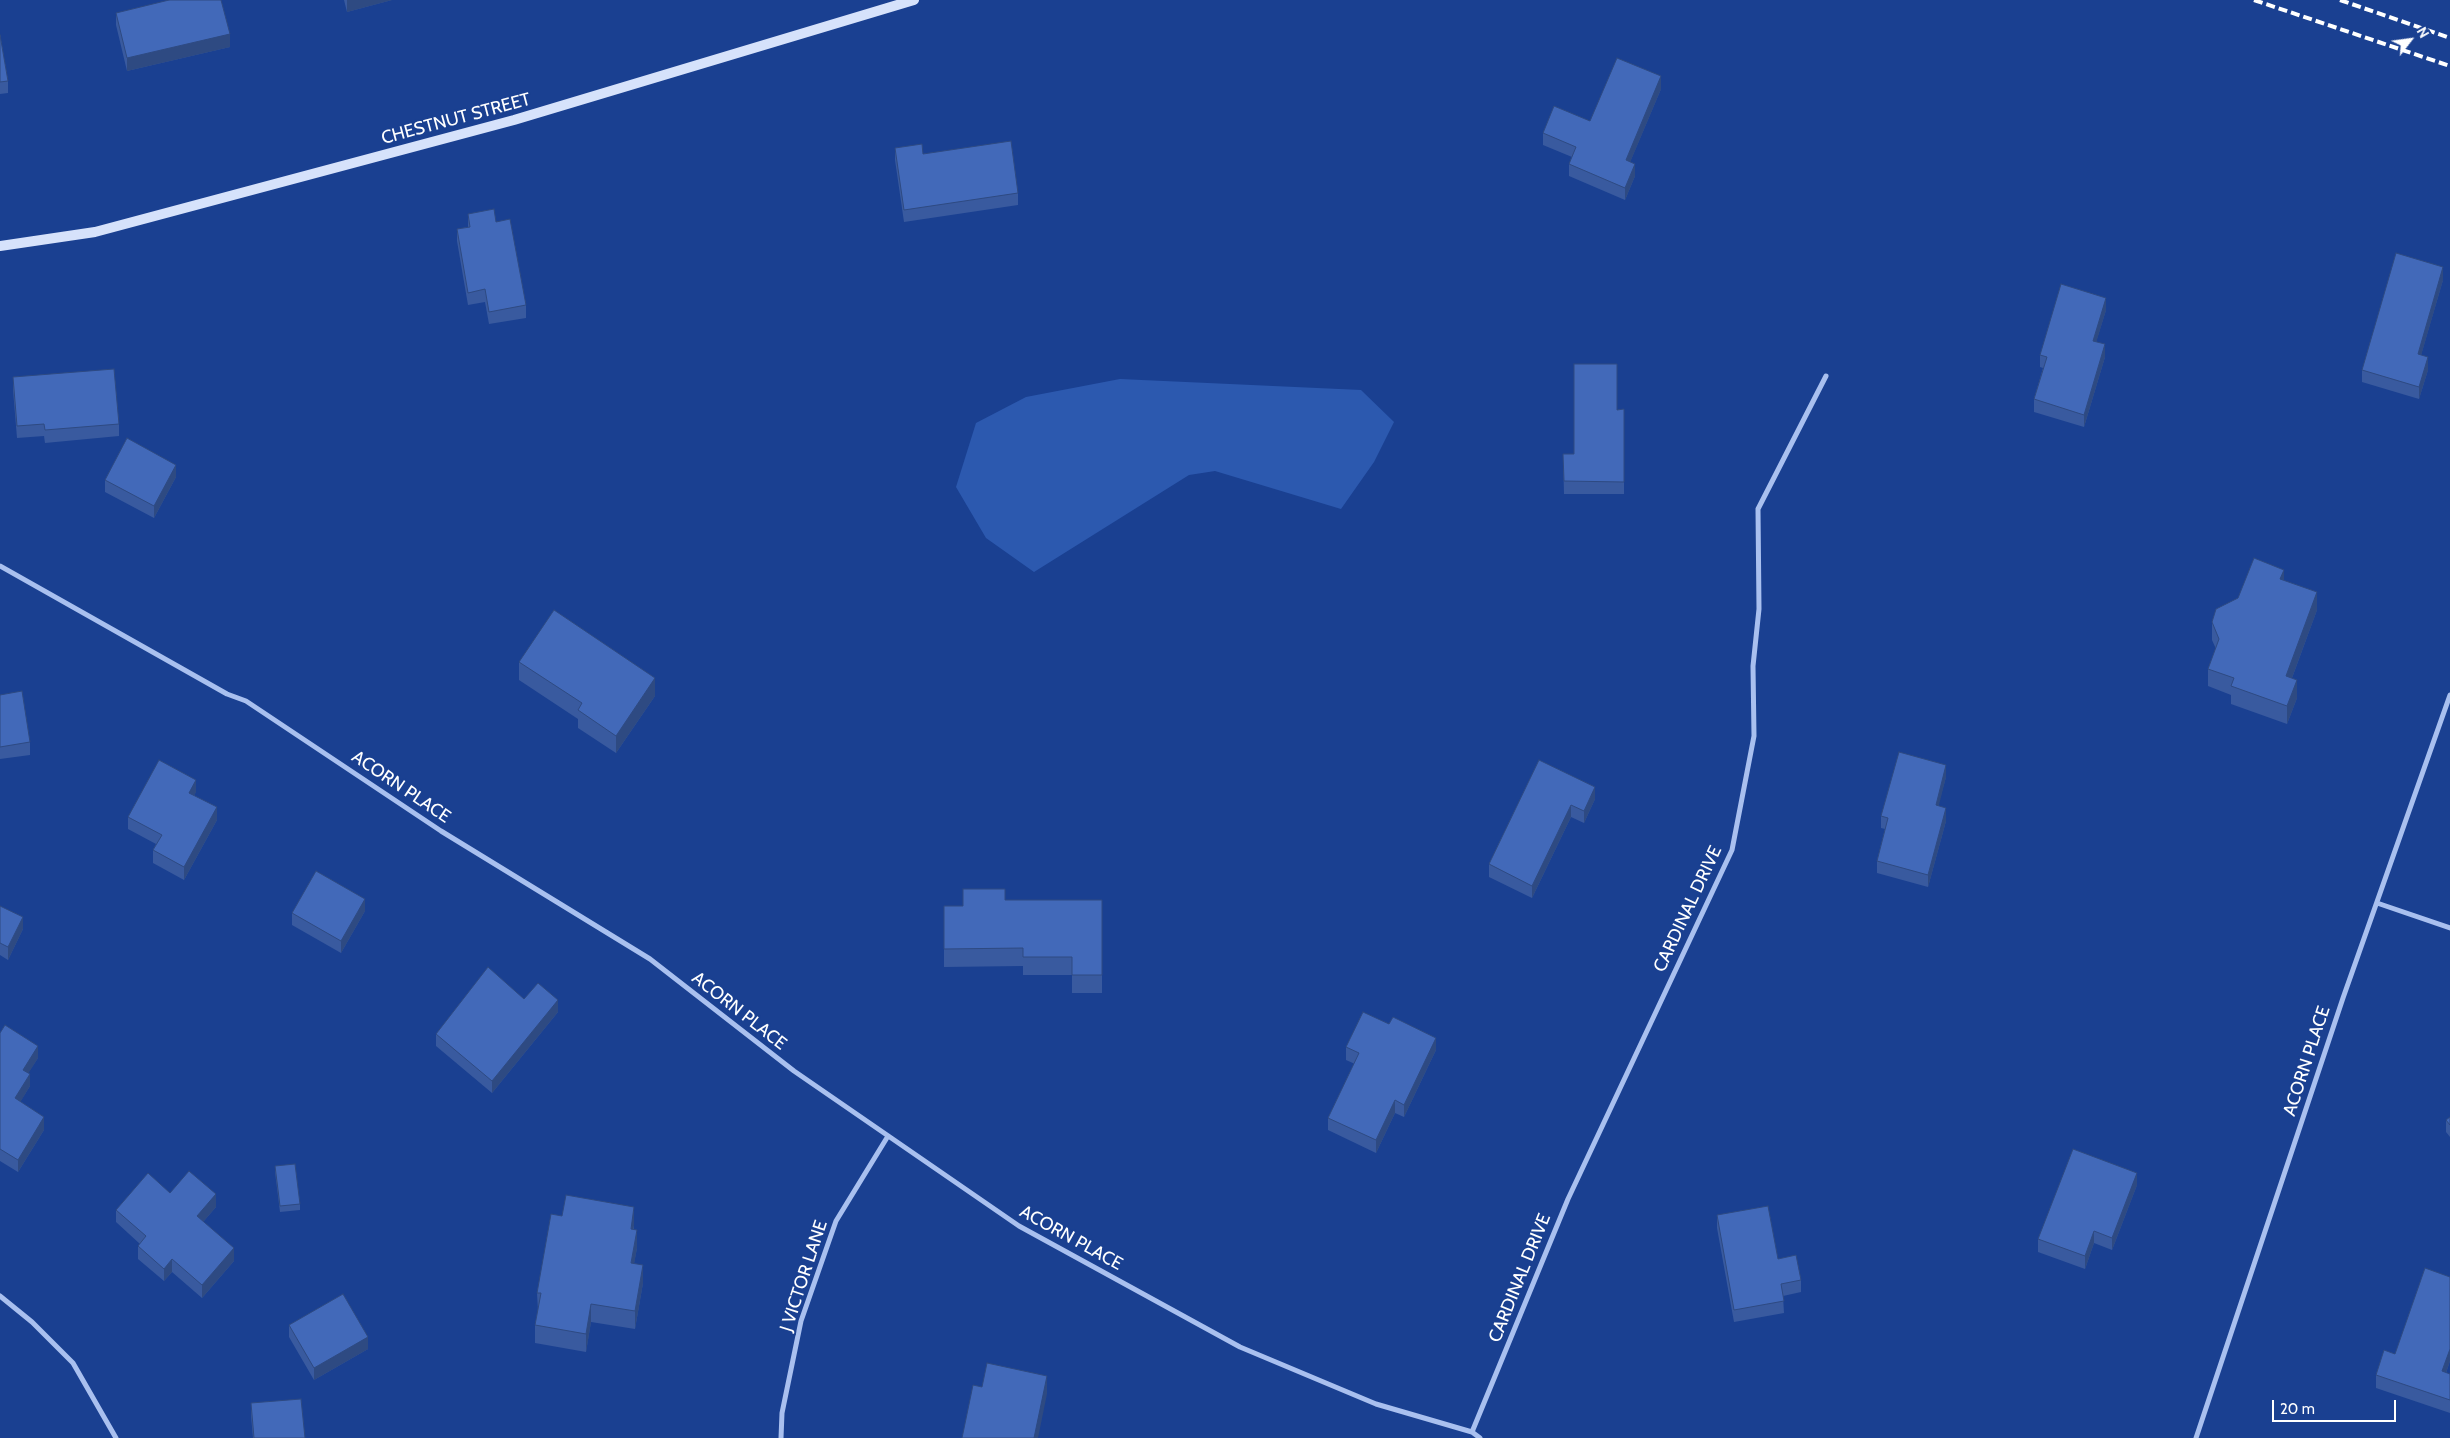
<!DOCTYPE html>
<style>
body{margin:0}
#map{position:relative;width:2450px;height:1438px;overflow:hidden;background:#1a4091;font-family:Cabin,sans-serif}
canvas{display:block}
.north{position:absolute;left:2385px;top:15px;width:50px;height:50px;-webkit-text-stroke:4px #1a4091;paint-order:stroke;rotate:60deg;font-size:14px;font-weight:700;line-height:20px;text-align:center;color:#fff}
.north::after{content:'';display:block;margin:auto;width:18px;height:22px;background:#fff;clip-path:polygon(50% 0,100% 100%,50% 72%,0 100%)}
.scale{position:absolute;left:2272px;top:1400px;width:124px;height:22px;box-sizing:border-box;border:2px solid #fff;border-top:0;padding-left:6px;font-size:15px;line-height:18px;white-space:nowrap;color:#fff;-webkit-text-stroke:4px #1a4091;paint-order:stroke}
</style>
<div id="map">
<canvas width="2450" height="1438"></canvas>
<div class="north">N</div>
<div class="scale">20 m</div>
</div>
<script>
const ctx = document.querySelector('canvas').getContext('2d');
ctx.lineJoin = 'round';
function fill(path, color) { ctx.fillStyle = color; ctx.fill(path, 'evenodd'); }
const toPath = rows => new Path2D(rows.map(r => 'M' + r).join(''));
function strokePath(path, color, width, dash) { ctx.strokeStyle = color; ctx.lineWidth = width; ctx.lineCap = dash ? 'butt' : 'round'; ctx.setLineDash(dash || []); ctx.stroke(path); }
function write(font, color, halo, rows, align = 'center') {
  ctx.font = font + ' Cabin,sans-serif'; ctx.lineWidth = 4; ctx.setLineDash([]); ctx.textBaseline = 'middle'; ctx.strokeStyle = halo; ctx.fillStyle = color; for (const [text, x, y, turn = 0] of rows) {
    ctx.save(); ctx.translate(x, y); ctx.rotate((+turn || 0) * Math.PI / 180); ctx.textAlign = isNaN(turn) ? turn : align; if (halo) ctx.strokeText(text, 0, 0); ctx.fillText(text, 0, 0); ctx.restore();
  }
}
fill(toPath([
 [1120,379,1361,390,1394,422,1374,462,1341,509,1215,471,1189,475,1034,572,986,538,956,487,976,423,1026,397]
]), '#2c59af');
strokePath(toPath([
 [0,566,227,694,246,701,441,831,650,959,794,1071,1019,1226,1240,1347,1376,1404,1472,1432,1480,1438],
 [2377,903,2450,928],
 [0,1296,32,1322,73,1363,116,1438],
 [1472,1432,1568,1199,1732,850,1754,736,1753,666,1759,609,1758,509,1826,376],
 [781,1438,782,1413,801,1321,836,1221,888,1136],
 [2196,1438,2343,998,2450,695]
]), '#a9c0ef', 5);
strokePath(toPath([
 [0,246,95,232,514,120,914,0]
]), '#d6e2fb', 10);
strokePath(toPath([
 [2254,0,2450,66],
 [2340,0,2450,38]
]), '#fff', 4, [9, 4]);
fill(toPath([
 [344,0,392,0,347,12],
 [116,13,230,47,127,71,116,25],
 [0,35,8,81,8,93,0,94],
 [1661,89,1630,162,1635,176,1625,200,1569,176,1569,164,1572,157,1543,145,1543,133,1590,121],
 [895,148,923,154,1018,193,1018,205,904,222,895,160],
 [468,214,496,222,526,305,526,318,489,324,485,302,468,305,457,241,457,229,468,227],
 [2443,280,2421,355,2428,370,2419,399,2362,382,2362,370],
 [2106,310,2096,342,2105,357,2084,427,2034,412,2034,399,2043,368,2040,367,2040,355],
 [13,377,119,424,119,436,45,443,44,436,17,438,13,390],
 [1624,409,1624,494,1564,494,1563,454,1574,454,1617,410],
 [176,477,154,518,105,492,105,480],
 [2284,580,2317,610,2292,678,2297,698,2287,724,2231,704,2231,695,2208,686,2208,669,2216,649,2212,640,2212,622],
 [519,662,655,696,616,753,578,728,578,719,519,680],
 [0,695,30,742,30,755,0,759],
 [1539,760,1595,799,1584,823,1571,817,1532,898,1489,877,1489,864],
 [1946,777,1938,806,1946,821,1928,887,1877,873,1877,861,1885,829,1881,828,1881,816],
 [196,792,194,795,217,820,184,880,153,863,153,850,156,844,128,829,128,817],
 [1005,900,1102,900,1102,993,1072,993,1072,975,1023,975,1023,966,944,967,944,906,963,906],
 [0,906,23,929,8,960,0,955],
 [365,911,341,953,292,925,292,913],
 [524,999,558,1012,492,1093,436,1046,436,1034],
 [0,1033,38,1058,28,1073,30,1086,20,1102,44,1130,18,1172,0,1161],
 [1346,1047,1436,1050,1404,1117,1395,1113,1376,1153,1328,1130,1328,1118,1355,1064,1346,1060],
 [2450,1117,2450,1137,2446,1132,2446,1120],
 [275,1166,300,1204,300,1210,280,1212,275,1172],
 [2137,1185,2112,1250,2094,1243,2085,1269,2038,1252,2038,1239],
 [170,1193,216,1207,203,1222,234,1261,202,1298,172,1272,164,1281,138,1259,138,1246,140,1244,116,1222,116,1210],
 [1717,1215,1778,1259,1801,1280,1801,1292,1783,1296,1784,1313,1734,1322,1717,1228],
 [634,1225,634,1229,637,1248,634,1263,643,1283,635,1329,591,1322,586,1352,535,1343,535,1325,538,1311,537,1293],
 [2450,1277,2450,1361,2446,1373,2450,1374,2450,1413,2376,1388,2376,1375,2395,1354],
 [289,1325,368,1349,314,1380,289,1337],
 [251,1403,305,1438,253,1438,251,1416]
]), '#395a9f');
fill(toPath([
 [347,0,392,0,347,12],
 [230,34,230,47,127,71,127,58],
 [1661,76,1661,89,1626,172,1626,160],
 [1635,164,1635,176,1625,200,1625,188],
 [2443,267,2443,280,2418,366,2418,354],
 [2106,298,2106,310,2093,353,2093,341],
 [2105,344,2105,357,2084,427,2084,415],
 [2428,357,2428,370,2419,399,2419,387],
 [176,465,176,477,154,518,154,506],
 [2284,570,2284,588,2280,579],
 [2317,592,2317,610,2286,694,2286,676],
 [655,678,655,696,616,753,616,736],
 [2297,680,2297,698,2287,724,2287,706],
 [1946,765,1946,777,1936,817,1936,805],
 [196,780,196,792,189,805,189,793],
 [1595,787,1595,799,1584,823,1584,811],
 [1571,805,1571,817,1532,898,1532,886],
 [217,807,217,820,184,880,184,867],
 [1946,808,1946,821,1928,887,1928,875],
 [365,899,365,911,341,953,341,941],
 [23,917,23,929,8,960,8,947],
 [558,1000,558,1012,492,1093,492,1081],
 [1436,1038,1436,1050,1404,1117,1404,1105],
 [38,1046,38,1058,23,1082,23,1070],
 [30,1074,30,1086,15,1111,15,1098],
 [1395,1100,1395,1113,1376,1153,1376,1140],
 [44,1117,44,1130,18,1172,18,1160],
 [2137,1173,2137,1185,2112,1250,2112,1238],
 [216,1194,216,1207,197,1229,197,1216],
 [634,1207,634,1225,631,1247,631,1229],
 [637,1230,637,1248,631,1281,631,1263],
 [2094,1231,2094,1243,2085,1269,2085,1256],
 [234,1248,234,1261,202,1298,202,1285],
 [172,1259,172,1272,164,1281,164,1269],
 [643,1265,643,1283,635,1329,635,1311],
 [591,1304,591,1322,586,1352,586,1334],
 [368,1337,368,1349,314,1380,314,1368],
 [2450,1349,2450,1361,2442,1384,2442,1371],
 [1047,1376,1047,1394,1038,1438,1034,1438]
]), '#2e4a82');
const building = toPath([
 [169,0,221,0,230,34,127,58,116,13,169,0],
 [0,35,8,81,0,82,0,35],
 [1617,58,1661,76,1626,160,1635,164,1625,188,1569,164,1576,147,1543,133,1554,106,1590,121,1617,58],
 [1011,141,1018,193,904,210,895,148,922,144,923,154,1011,141],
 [494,209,496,222,510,219,526,305,489,312,485,289,468,293,457,229,470,227,468,214,494,209],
 [2396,253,2443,267,2418,354,2428,357,2419,387,2362,370,2396,253],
 [2061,284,2106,298,2093,341,2105,344,2084,415,2034,399,2047,357,2040,355,2061,284],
 [1574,364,1617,364,1617,410,1624,409,1624,482,1564,481,1563,454,1574,454,1574,364],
 [114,369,119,424,45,430,44,424,17,426,13,377,114,369],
 [127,438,176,465,154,506,105,480,127,438],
 [2254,558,2284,570,2280,579,2317,592,2286,676,2297,680,2287,706,2231,686,2234,678,2208,669,2219,639,2212,622,2216,609,2238,598,2254,558],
 [554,610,655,678,616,736,578,710,582,703,519,662,554,610],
 [22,691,30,742,0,747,0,695,22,691],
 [1899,752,1946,765,1936,805,1946,808,1928,875,1877,861,1888,818,1881,816,1899,752],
 [159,760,196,780,189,793,217,807,184,867,153,850,162,835,128,817,159,760],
 [1539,760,1595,787,1584,811,1571,805,1532,886,1489,864,1539,760],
 [316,871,365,899,341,941,292,913,316,871],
 [963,889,1005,889,1005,900,1102,900,1102,975,1072,975,1072,957,1023,957,1023,948,944,949,944,906,963,906,963,889],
 [0,906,23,917,8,947,0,943,0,906],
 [488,967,524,999,538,983,558,1000,492,1081,436,1034,488,967],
 [1363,1012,1389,1024,1393,1017,1436,1038,1404,1105,1395,1100,1376,1140,1328,1118,1359,1053,1346,1047,1363,1012],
 [5,1025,38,1046,23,1070,30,1074,15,1098,44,1117,18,1160,0,1149,0,1033,5,1025],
 [2450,1117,2450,1125,2446,1120,2450,1117],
 [2073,1149,2137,1173,2112,1238,2094,1231,2085,1256,2038,1239,2073,1149],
 [295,1164,300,1204,280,1206,275,1166,295,1164],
 [189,1171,216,1194,197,1216,234,1248,202,1285,172,1259,164,1269,138,1246,146,1236,116,1210,148,1173,170,1193,189,1171],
 [566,1195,634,1207,631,1229,637,1230,631,1263,643,1265,635,1311,591,1304,586,1334,535,1325,541,1293,537,1293,551,1214,562,1216,566,1195],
 [1768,1206,1778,1259,1796,1255,1801,1280,1781,1284,1784,1301,1734,1310,1717,1215,1768,1206],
 [2425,1268,2450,1277,2450,1349,2442,1371,2450,1374,2450,1400,2376,1375,2384,1350,2395,1354,2425,1268],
 [343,1294,368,1337,314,1368,289,1325,343,1294],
 [987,1363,1047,1376,1034,1438,962,1438,973,1385,982,1387,987,1363],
 [301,1399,305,1438,254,1438,251,1403,301,1399]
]);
fill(building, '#4269b9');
strokePath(building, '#2e4a82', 1);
write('18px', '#fff', '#1a4091', [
 ["CHESTNUT STREET",456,119,-15],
 ["ACORN PLACE",401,787,34],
 ["CARDINAL DRIVE",1688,909,-65],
 ["ACORN PLACE",739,1011,38],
 ["ACORN PLACE",2307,1061,-72],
 ["ACORN PLACE",1071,1238,29],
 ["J VICTOR LANE",804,1276,-72],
 ["CARDINAL DRIVE",1520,1278,-68]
]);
</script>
